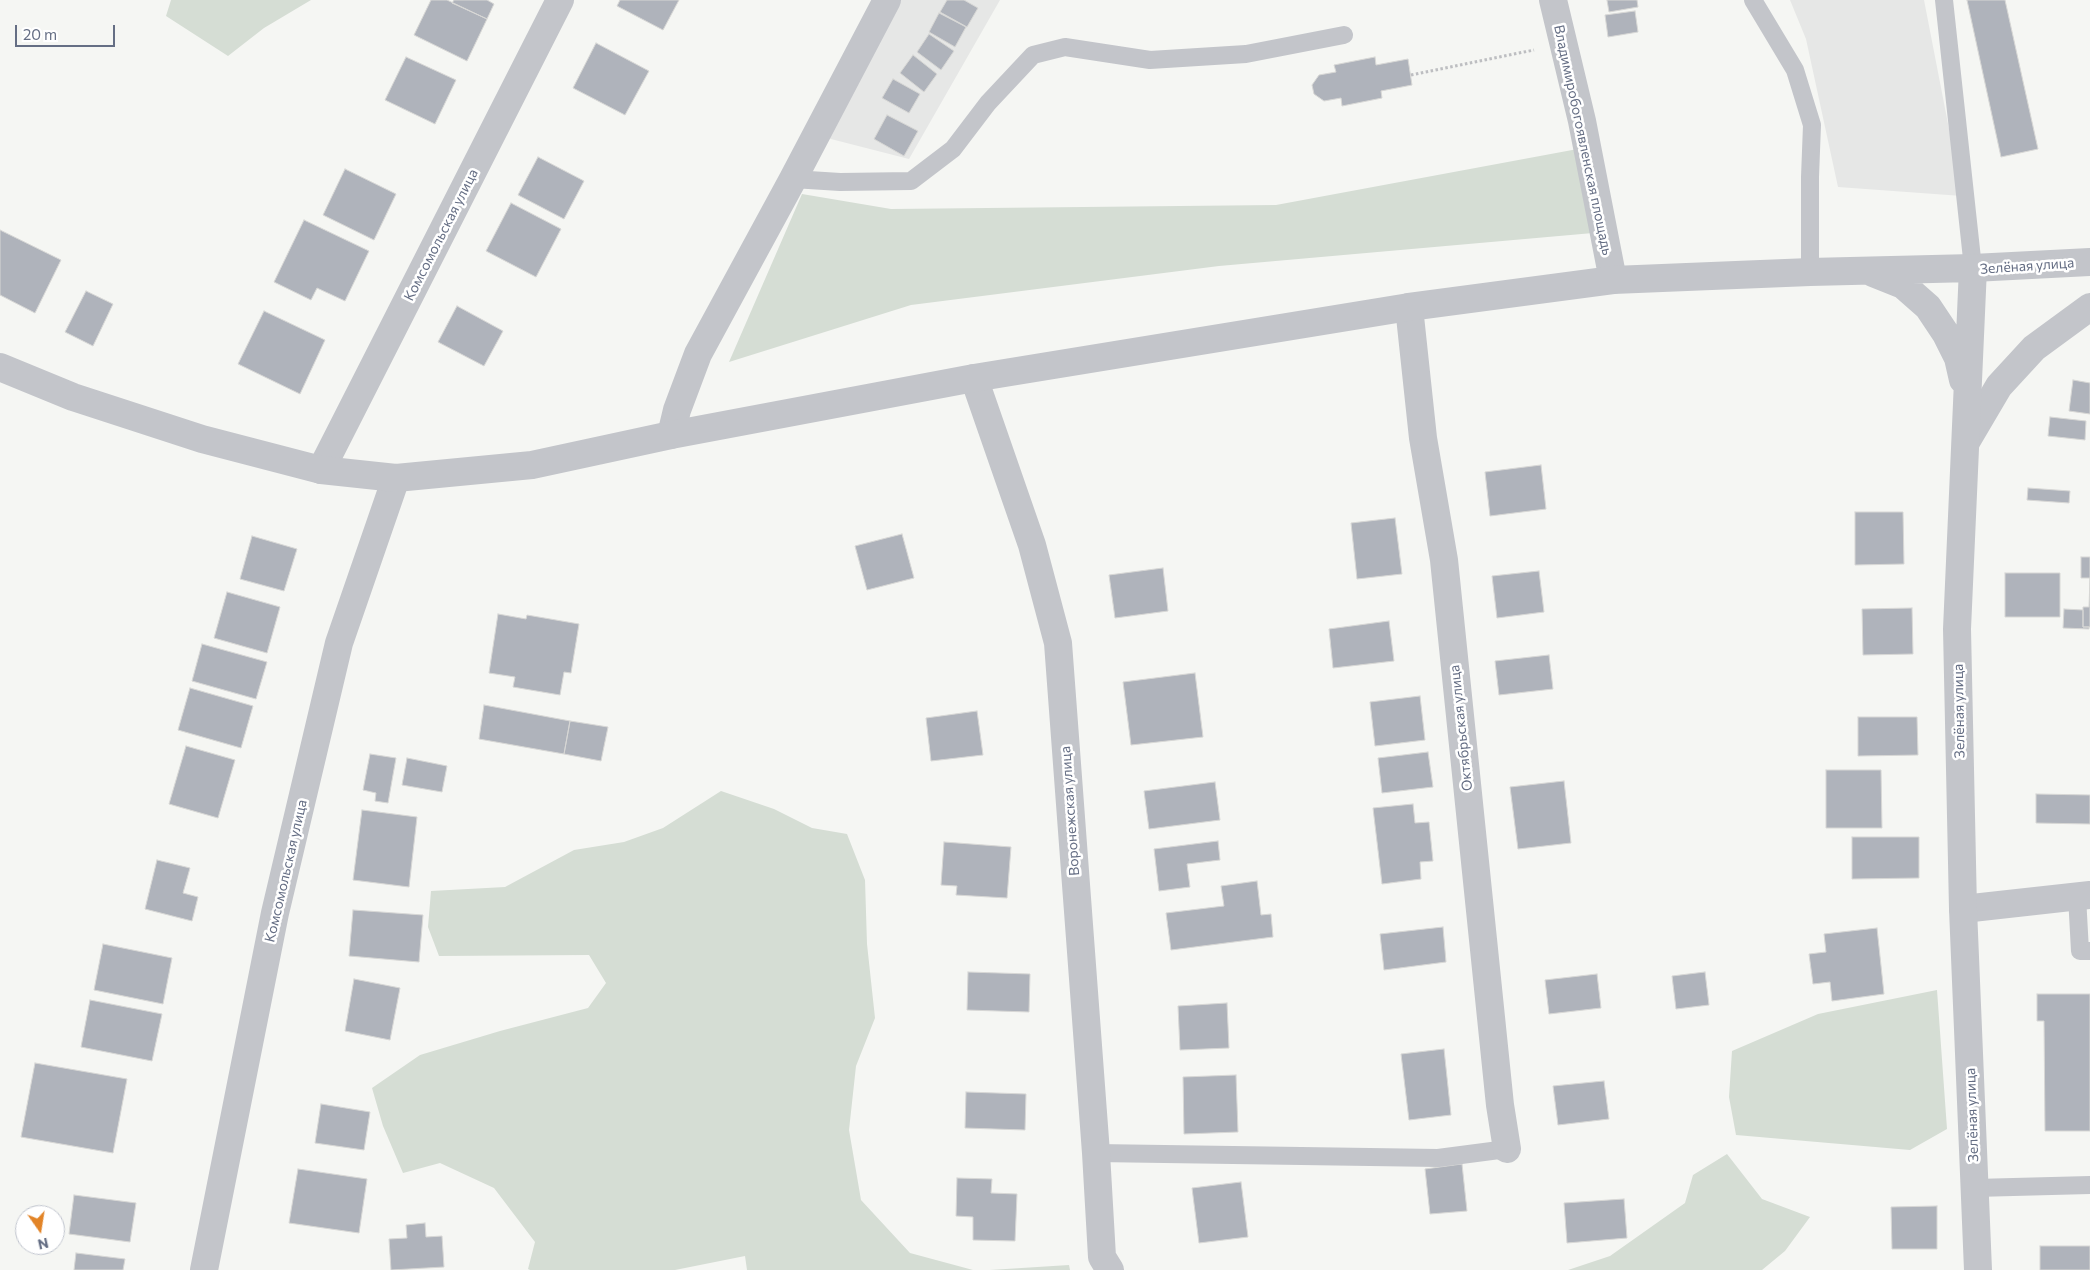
<!DOCTYPE html>
<meta charset="utf-8">
<style>
body{margin:0}
#map{position:relative;width:2090px;height:1270px;overflow:hidden;background:#f5f6f3;font-family:Commissioner,sans-serif}
canvas{display:block}
.north{position:absolute;left:15px;top:1205px;width:50px;height:50px;box-sizing:border-box;background:#fff;border:1px solid #c1c5ce;border-radius:50%;rotate:167deg;font-size:14px;font-weight:700;line-height:20px;text-align:center;color:#656e84}
.north::after{content:'';display:block;margin:auto;width:18px;height:22px;background:#e28427;clip-path:polygon(50% 0,100% 100%,50% 72%,0 100%)}
.scale{position:absolute;left:15px;top:25px;width:100px;height:22px;box-sizing:border-box;border:2px solid #656e84;border-top:0;padding-left:6px;font-size:15px;line-height:18px;white-space:nowrap;color:#656e84;-webkit-text-stroke:4px #fff;paint-order:stroke}
</style>
<div id="map">
<canvas width="2090" height="1270"></canvas>
<div class="north">N</div>
<div class="scale">20 m</div>
</div>
<script>
const ctx = document.querySelector('canvas').getContext('2d');
ctx.lineJoin = 'round';
function fill(path, color) { ctx.fillStyle = color; ctx.fill(path, 'evenodd'); }
const toPath = rows => new Path2D(rows.map(r => 'M' + r).join(''));
function strokePath(path, color, width, dash) { ctx.strokeStyle = color; ctx.lineWidth = width; ctx.lineCap = dash ? 'butt' : 'round'; ctx.setLineDash(dash || []); ctx.stroke(path); }
function write(font, color, halo, rows, align = 'center') {
  ctx.font = font + ' Commissioner,sans-serif'; ctx.lineWidth = 5; ctx.setLineDash([]); ctx.textBaseline = 'middle'; ctx.strokeStyle = halo; ctx.fillStyle = color; for (const [text, x, y, turn = 0] of rows) {
    ctx.save(); ctx.translate(x, y); ctx.rotate((+turn || 0) * Math.PI / 180); ctx.textAlign = isNaN(turn) ? turn : align; if (halo) ctx.strokeText(text, 0, 0); ctx.fillText(text, 0, 0); ctx.restore();
  }
}
fill(toPath([
 [901,0,1000,0,909,159,827,138],
 [1790,0,1924,0,1962,196,1838,187,1806,39]
]), '#e6e7e6');
fill(toPath([
 [171,0,311,0,264,28,228,56,166,16],
 [1583,148,1593,233,1219,266,911,305,729,362,802,194,891,209,1276,205],
 [721,791,774,809,812,828,847,834,865,880,867,944,875,1018,856,1066,849,1130,861,1200,910,1253,973,1270,747,1270,745,1256,675,1270,530,1270,528,1269,535,1242,494,1188,440,1163,403,1173,383,1126,372,1088,420,1055,500,1031,588,1008,606,983,589,955,439,956,428,927,431,891,505,887,574,850,624,842,663,828],
 [1937,990,1947,1129,1910,1150,1736,1135,1729,1097,1732,1051,1818,1014],
 [1727,1154,1762,1199,1810,1217,1785,1251,1762,1270,1568,1270,1610,1256,1685,1203,1693,1175],
 [1069,1265,1070,1270,990,1270]
]), '#d5ddd4');
const building = toPath([
 [431,0,447,0,487,19,467,61,414,35,431,0],
 [454,0,487,0,494,4,487,19,452,3,454,0],
 [620,0,679,0,663,30,617,6,620,0],
 [947,0,964,0,978,8,967,27,940,12,947,0],
 [1607,0,1637,0,1638,7,1609,12,1607,0],
 [1967,0,2005,0,2038,149,2001,157,1967,0],
 [1635,11,1638,32,1608,37,1605,15,1635,11],
 [939,13,966,27,955,47,929,32,939,13],
 [929,34,954,51,941,70,917,52,929,34],
 [596,43,649,71,625,115,573,88,596,43],
 [913,55,937,74,924,92,900,73,913,55],
 [406,57,456,80,435,124,385,100,406,57],
 [1375,57,1376,65,1408,59,1412,85,1381,91,1382,98,1342,106,1341,98,1324,101,1314,94,1312,85,1319,75,1336,72,1334,65,1375,57],
 [893,79,920,94,909,113,882,98,893,79],
 [887,115,918,131,904,156,874,139,887,115],
 [538,157,584,181,564,219,518,195,538,157],
 [345,169,396,194,374,240,323,215,345,169],
 [511,203,561,229,536,277,486,251,511,203],
 [304,220,369,251,345,301,317,288,311,300,274,282,304,220],
 [0,230,61,260,35,313,0,295,0,230],
 [86,291,113,304,93,346,65,332,86,291],
 [457,306,503,331,484,366,438,342,457,306],
 [264,311,325,340,300,394,238,364,264,311],
 [2073,380,2090,383,2090,414,2069,411,2073,380],
 [2050,417,2086,421,2085,440,2048,436,2050,417],
 [1541,465,1546,509,1490,516,1485,472,1541,465],
 [2028,488,2070,491,2069,503,2027,500,2028,488],
 [1855,512,1903,512,1904,564,1855,565,1855,512],
 [1395,518,1402,574,1357,579,1351,523,1395,518],
 [902,534,914,578,867,590,855,546,902,534],
 [252,536,297,549,284,591,240,579,252,536],
 [2081,557,2090,557,2090,627,2083,627,2083,607,2089,607,2090,578,2081,578,2081,557],
 [1163,568,1168,611,1115,618,1109,575,1163,568],
 [1539,571,1544,612,1497,618,1492,576,1539,571],
 [2005,573,2060,573,2060,617,2005,617,2005,573],
 [227,592,280,607,267,653,214,638,227,592],
 [1912,608,1913,654,1863,655,1862,609,1912,608],
 [2064,609,2083,610,2083,627,2089,627,2089,629,2063,628,2064,609],
 [498,614,526,619,527,615,579,624,571,673,564,672,560,695,513,687,515,677,489,673,498,614],
 [1389,621,1394,661,1333,668,1329,629,1389,621],
 [202,644,267,662,256,699,192,681,202,644],
 [1549,655,1553,689,1499,695,1495,661,1549,655],
 [1195,673,1203,737,1131,745,1123,682,1195,673],
 [190,688,253,706,241,748,178,730,190,688],
 [1420,696,1425,740,1375,746,1370,702,1420,696],
 [484,705,570,721,564,754,479,739,484,705],
 [977,711,983,755,931,761,926,718,977,711],
 [1858,717,1917,717,1918,755,1858,756,1858,717],
 [570,721,608,727,601,761,564,754,570,721],
 [186,746,235,760,218,818,169,804,186,746],
 [1428,752,1433,787,1382,793,1378,758,1428,752],
 [370,754,396,758,388,803,375,801,376,793,363,790,370,754],
 [407,758,447,766,442,792,402,785,407,758],
 [1826,770,1881,770,1882,828,1826,828,1826,770],
 [1564,781,1571,843,1518,849,1510,787,1564,781],
 [1215,782,1220,820,1149,829,1144,791,1215,782],
 [2036,794,2090,795,2090,824,2036,823,2036,794],
 [1413,804,1415,823,1429,822,1433,861,1420,862,1421,879,1382,884,1373,808,1413,804],
 [362,810,417,817,409,887,353,880,362,810],
 [1852,837,1919,837,1919,878,1852,879,1852,837],
 [1218,841,1220,860,1187,864,1190,887,1159,891,1154,849,1218,841],
 [944,842,1011,847,1007,898,956,895,957,886,941,885,944,842],
 [157,860,190,868,183,893,198,897,192,921,145,909,157,860],
 [1257,881,1261,915,1271,914,1273,937,1171,950,1166,913,1224,906,1221,886,1257,881],
 [353,910,423,915,419,962,349,956,353,910],
 [1443,927,1446,962,1384,970,1380,934,1443,927],
 [1877,928,1884,994,1832,1001,1830,982,1813,984,1809,954,1826,952,1824,934,1877,928],
 [103,944,172,958,163,1004,94,990,103,944],
 [968,972,1030,974,1029,1012,967,1010,968,972],
 [1705,972,1709,1005,1676,1009,1672,976,1705,972],
 [1597,974,1601,1008,1549,1014,1545,980,1597,974],
 [354,979,400,988,390,1040,345,1031,354,979],
 [2037,994,2090,994,2090,1131,2045,1131,2044,1021,2037,1021,2037,994],
 [90,1000,162,1014,152,1061,81,1047,90,1000],
 [1227,1003,1229,1048,1180,1050,1178,1006,1227,1003],
 [1444,1049,1451,1115,1409,1120,1401,1054,1444,1049],
 [35,1063,127,1079,113,1153,21,1137,35,1063],
 [1236,1075,1238,1132,1184,1134,1183,1077,1236,1075],
 [1604,1081,1609,1119,1558,1125,1553,1086,1604,1081],
 [966,1092,1026,1094,1025,1130,965,1128,966,1092],
 [321,1104,370,1112,364,1150,315,1143,321,1104],
 [1462,1164,1467,1211,1430,1214,1425,1169,1462,1164],
 [298,1169,367,1179,359,1233,289,1223,298,1169],
 [957,1178,992,1179,991,1193,1017,1194,1015,1241,973,1240,973,1217,956,1216,957,1178],
 [1241,1182,1248,1237,1199,1243,1192,1188,1241,1182],
 [74,1195,136,1203,130,1242,69,1234,74,1195],
 [1624,1199,1627,1238,1567,1243,1564,1203,1624,1199],
 [1937,1206,1937,1249,1892,1249,1891,1207,1937,1206],
 [425,1223,426,1237,442,1236,444,1267,391,1270,389,1239,407,1238,406,1225,425,1223],
 [2040,1246,2090,1246,2090,1270,2040,1270,2040,1246],
 [76,1253,125,1259,123,1270,74,1270,76,1253]
]);
fill(building, '#afb3bb');
strokePath(building, '#d7d7d5', 1);
strokePath(toPath([
 [1411,75,1534,50]
]), '#bdbec1', 3, [2.5, 2.5]);
strokePath(toPath([
 [1753,0,1795,70,1812,125,1810,177,1810,272],
 [1944,0,1973,268],
 [793,179,840,182,911,181,953,149,988,103,1033,55,1065,47,1150,60,1246,54,1344,35],
 [2077,896,2080,951,2090,951],
 [1096,1153,1438,1158,1507,1149],
 [1975,1188,2090,1185]
]), '#c3c5ca', 18);
strokePath(toPath([
 [1553,0,1582,121,1613,280],
 [1973,268,2090,262],
 [1409,307,1423,438,1444,560,1500,1105,1507,1149],
 [974,378,1032,545,1058,643,1096,1153,1102,1257,1110,1270],
 [671,435,677,410,698,354,793,179,887,0],
 [1966,442,1999,386,2034,348,2090,307],
 [321,470,560,0],
 [1963,909,2090,895],
 [204,1270,275,913,339,643,396,478]
]), '#c3c5ca', 28);
strokePath(toPath([
 [1873,273,1903,285,1928,307,1946,334,1958,358,1963,380],
 [0,367,73,397,202,439,321,470,396,478,532,465,671,435,974,378,1409,307,1613,280,1810,272,1973,268,1957,629,1963,909,1978,1270]
]), '#c3c5ca', 28);
write('14px', '#656e84', '#fff', [
 ["Владимиробогоявленская площадь",1583,140,78],
 ["Комсомольская улица",441,235,-63],
 ["Зелёная улица",2027,266,-4],
 ["Зелёная улица",1959,711,-91],
 ["Октябрьская улица",1461,728,-96],
 ["Воронежская улица",1070,811,-94],
 ["Комсомольская улица",286,871,-77],
 ["Зелёная улица",1972,1115,-92]
]);
</script>
